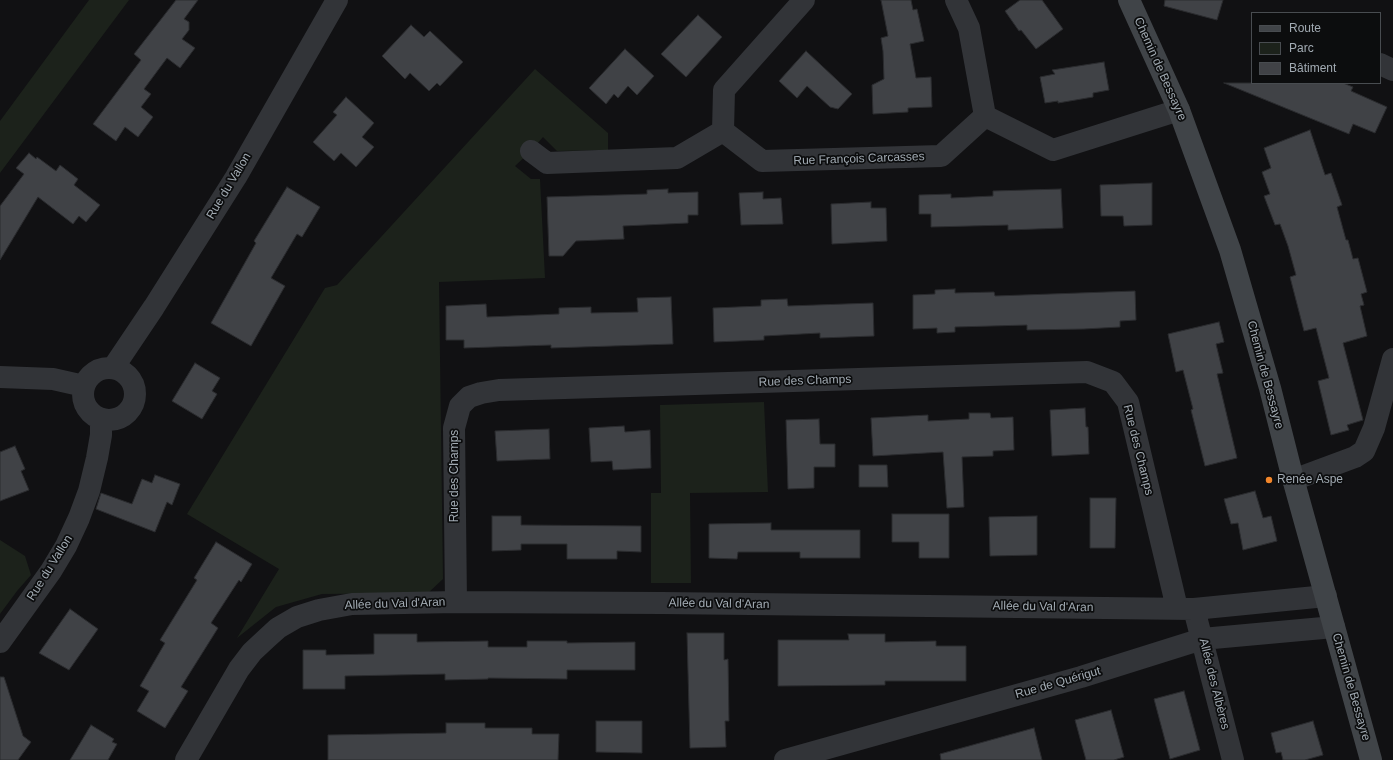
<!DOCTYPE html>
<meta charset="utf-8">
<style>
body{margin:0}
#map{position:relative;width:1393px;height:760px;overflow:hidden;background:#111113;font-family:Helvetica,sans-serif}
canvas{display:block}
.legend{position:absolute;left:1251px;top:12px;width:130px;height:72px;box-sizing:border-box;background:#0c0d0e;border:1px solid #484c50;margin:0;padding:5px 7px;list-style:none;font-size:12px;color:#a2abb3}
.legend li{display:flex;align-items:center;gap:8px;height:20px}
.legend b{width:20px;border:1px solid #484c50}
</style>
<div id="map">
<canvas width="1393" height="760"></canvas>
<ul class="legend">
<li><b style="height:5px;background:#404448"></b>Route</li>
<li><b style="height:11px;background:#1c221b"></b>Parc</li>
<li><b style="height:11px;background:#404246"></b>Bâtiment</li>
</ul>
</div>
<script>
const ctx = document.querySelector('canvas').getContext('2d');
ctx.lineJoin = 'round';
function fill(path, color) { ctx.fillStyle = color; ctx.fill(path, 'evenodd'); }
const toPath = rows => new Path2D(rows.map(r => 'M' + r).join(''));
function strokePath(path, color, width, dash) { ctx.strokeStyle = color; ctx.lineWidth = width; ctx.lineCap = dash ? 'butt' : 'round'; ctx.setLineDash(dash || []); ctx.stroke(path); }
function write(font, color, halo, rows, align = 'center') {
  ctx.font = font + ' Helvetica,sans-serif'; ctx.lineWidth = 3.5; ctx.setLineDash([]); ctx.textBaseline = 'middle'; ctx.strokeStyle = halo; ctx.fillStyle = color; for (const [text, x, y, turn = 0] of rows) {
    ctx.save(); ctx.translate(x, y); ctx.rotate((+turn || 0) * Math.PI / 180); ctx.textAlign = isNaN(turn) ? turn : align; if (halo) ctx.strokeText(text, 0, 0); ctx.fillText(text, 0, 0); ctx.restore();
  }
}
fill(toPath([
 [89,0,129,0,0,173,0,121],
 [535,69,608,133,608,150,557,151,543,137,531,151,515,166,531,179,540,179,545,278,439,282,443,579,428,593,322,594,276,607,237,638,279,569,187,514,325,288,337,285],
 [764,402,768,492,690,493,691,583,651,583,651,493,661,493,660,405],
 [0,540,25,556,31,575,17,591,0,614]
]), '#1c221b');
const building = toPath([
 [176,0,198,0,184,19,189,22,189,30,182,39,195,48,180,68,167,58,144,89,151,94,141,107,153,117,138,137,125,127,116,141,93,124,141,60,134,54,176,0],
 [881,0,911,0,913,10,917,9,924,41,910,44,916,78,931,77,932,107,908,108,908,112,873,114,872,85,884,79,883,51,881,38,888,36,881,0],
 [1020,0,1042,0,1063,29,1036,49,1021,30,1019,31,1005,11,1020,0],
 [1165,0,1223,0,1217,20,1164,6,1165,0],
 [698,15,722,37,686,77,661,54,698,15],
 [411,25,424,37,430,31,463,62,440,86,437,83,429,91,410,73,405,79,382,56,411,25],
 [625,49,654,76,637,95,628,86,618,98,614,94,606,104,589,88,625,49],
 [806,51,852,94,838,109,830,107,807,86,797,98,779,81,806,51],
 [1104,62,1109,90,1093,93,1093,97,1058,103,1058,101,1045,103,1040,77,1055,74,1052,70,1104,62],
 [1224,83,1343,83,1353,87,1351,91,1387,107,1375,133,1353,124,1349,134,1224,83],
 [346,97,374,123,362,137,374,147,356,167,341,153,334,161,313,142,337,115,333,112,346,97],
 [1310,130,1325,175,1331,173,1342,205,1337,207,1346,240,1348,240,1353,259,1358,258,1367,292,1361,294,1364,305,1360,306,1367,336,1343,343,1363,420,1347,425,1349,430,1331,435,1318,381,1329,378,1316,328,1304,331,1290,277,1296,275,1288,246,1280,224,1275,225,1264,196,1270,194,1262,172,1271,168,1264,148,1310,130],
 [29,153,36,159,37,157,56,171,60,165,78,179,74,185,100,205,86,222,79,216,73,224,38,197,0,260,0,206,24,174,16,168,29,153],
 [1152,183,1152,225,1124,226,1123,216,1101,216,1100,185,1152,183],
 [287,187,320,207,302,237,297,234,271,278,285,286,251,346,211,323,256,243,254,241,287,187],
 [668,189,668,193,698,192,698,215,688,215,688,223,623,226,624,239,576,241,563,256,549,256,547,197,647,194,647,190,668,189],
 [1061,189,1063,228,1008,230,1008,225,931,227,931,214,919,214,919,195,951,194,951,198,993,196,993,191,1061,189],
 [763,192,763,199,781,198,783,224,741,225,739,193,763,192],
 [871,202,871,208,886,208,887,241,832,244,831,204,871,202],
 [955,289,955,293,994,292,995,296,1135,291,1136,320,1120,321,1120,327,1084,329,1027,330,1027,325,955,327,955,332,937,333,937,328,913,329,913,295,935,294,935,290,955,289],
 [671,297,673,344,551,348,551,345,464,348,464,340,446,340,446,306,486,304,487,317,559,314,559,308,591,307,591,313,638,312,637,298,671,297],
 [787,299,788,306,873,303,874,336,820,338,820,333,764,336,764,340,714,342,713,308,761,306,761,300,787,299],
 [1219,322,1224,342,1216,344,1223,373,1217,374,1237,458,1205,466,1191,410,1193,409,1183,370,1176,372,1168,334,1219,322],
 [195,363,220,378,212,391,217,394,202,419,172,401,195,363],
 [1085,408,1086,427,1088,427,1089,454,1052,456,1050,410,1085,408],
 [969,413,990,413,991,418,1013,417,1014,450,993,451,993,456,962,457,964,507,947,508,943,452,873,456,871,418,928,415,928,421,969,419,969,413],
 [819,419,820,444,835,444,835,467,814,467,814,488,788,489,786,420,819,419],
 [624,426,625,432,650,430,651,468,613,470,612,461,591,462,589,428,624,426],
 [549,429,550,459,497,461,495,431,549,429],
 [15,446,25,469,21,471,29,490,0,501,0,452,15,446],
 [859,465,887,465,888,487,859,487,859,465],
 [155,475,180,484,172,505,167,502,155,532,96,509,101,493,132,504,142,479,152,483,155,475],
 [1255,491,1263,518,1271,516,1277,541,1243,550,1238,523,1231,524,1224,499,1255,491],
 [1090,498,1116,498,1115,548,1090,548,1090,498],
 [892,514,949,514,949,558,919,558,919,542,892,542,892,514],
 [492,516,521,516,521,525,641,526,641,552,617,551,617,559,567,559,567,544,521,544,521,550,492,551,492,516],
 [1037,516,1037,555,990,556,989,517,1037,516],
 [771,523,771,530,860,530,860,558,800,558,800,552,738,552,737,559,709,558,709,524,771,523],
 [216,542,252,564,241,582,239,580,211,623,218,628,181,687,188,691,165,728,137,711,149,691,140,686,165,643,160,640,197,580,194,578,216,542],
 [70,609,98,629,69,670,39,653,70,609],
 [687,633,724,633,724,660,728,659,729,721,725,721,726,747,690,748,687,633],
 [374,634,417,634,417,642,488,641,488,647,527,647,527,641,567,641,567,643,635,642,635,670,567,670,567,679,488,678,488,679,445,680,445,674,345,676,345,689,303,689,303,650,326,650,326,655,374,654,374,634],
 [848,634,885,634,885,642,936,641,936,646,966,646,966,681,885,681,885,685,778,686,778,640,849,640,848,634],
 [0,677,4,677,23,736,31,742,18,760,0,760,0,677],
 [1184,691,1200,750,1170,759,1154,699,1184,691],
 [1111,710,1124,757,1114,760,1086,760,1075,720,1111,710],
 [596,721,642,721,642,753,596,752,596,721],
 [1313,721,1323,755,1305,760,1283,760,1281,752,1276,753,1271,733,1313,721],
 [446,723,485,723,485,728,532,728,532,734,559,734,558,760,328,760,328,735,446,733,446,723],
 [91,725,114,739,112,742,117,744,108,760,70,760,91,725],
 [1034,728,1042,760,941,760,940,754,1034,728]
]);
fill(building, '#404246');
strokePath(building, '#2b2c2f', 1);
strokePath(toPath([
 [956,0,969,28,985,116],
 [1380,64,1393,70],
 [723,131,724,90,804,0],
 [531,151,547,163,677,158,723,131,762,161,941,156,985,116,1053,150,1179,110],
 [113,368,154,307,236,177,337,0],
 '83 394a26 26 0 1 1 52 0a26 26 0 1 1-52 0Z',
 [0,377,53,379,84,386],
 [1293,480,1355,457,1364,451,1374,428,1393,359],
 [456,602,454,428,460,406,469,397,481,393,499,390,1087,372,1113,382,1128,402,1177,608],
 [1194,609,1233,760],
 [0,642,51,571,66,546,79,518,89,491,97,458,101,435,101,419],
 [186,760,239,669,252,652,267,638,278,628,297,617,319,610,352,604,456,602,662,603,1194,609,1326,596],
 [785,760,1081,677,1202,639,1334,627]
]), '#323438', 22);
strokePath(toPath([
 [1129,0,1179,110,1230,250,1270,388,1292,475,1371,760]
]), '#404448', 22);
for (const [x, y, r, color] of [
 [1269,480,4,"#f2862a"]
]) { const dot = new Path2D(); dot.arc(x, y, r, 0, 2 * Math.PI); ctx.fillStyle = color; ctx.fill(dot); strokePath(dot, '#0c0d0e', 1.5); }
write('12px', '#a2abb3', '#0c0d0e', [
 ["Chemin de Bessayre",1160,69,66],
 ["Rue François Carcasses",859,159,-2],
 ["Rue du Vallon",229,186,-59],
 ["Chemin de Bessayre",1265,375,75],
 ["Rue des Champs",805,381,-2],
 ["Rue des Champs",1138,450,76],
 ["Rue des Champs",455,476,-90],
 ["Rue du Vallon",50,568,-58],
 ["Allée du Val d'Aran",395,604,-2],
 ["Allée du Val d'Aran",719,604,1],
 ["Allée du Val d'Aran",1043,607,1],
 ["Rue de Quérigut",1058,683,-16],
 ["Allée des Albères",1214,684,76],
 ["Chemin de Bessayre",1351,687,74]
]);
write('12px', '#a2abb3', '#0c0d0e', [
 ["Renée Aspe",1277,480]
], 'left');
</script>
